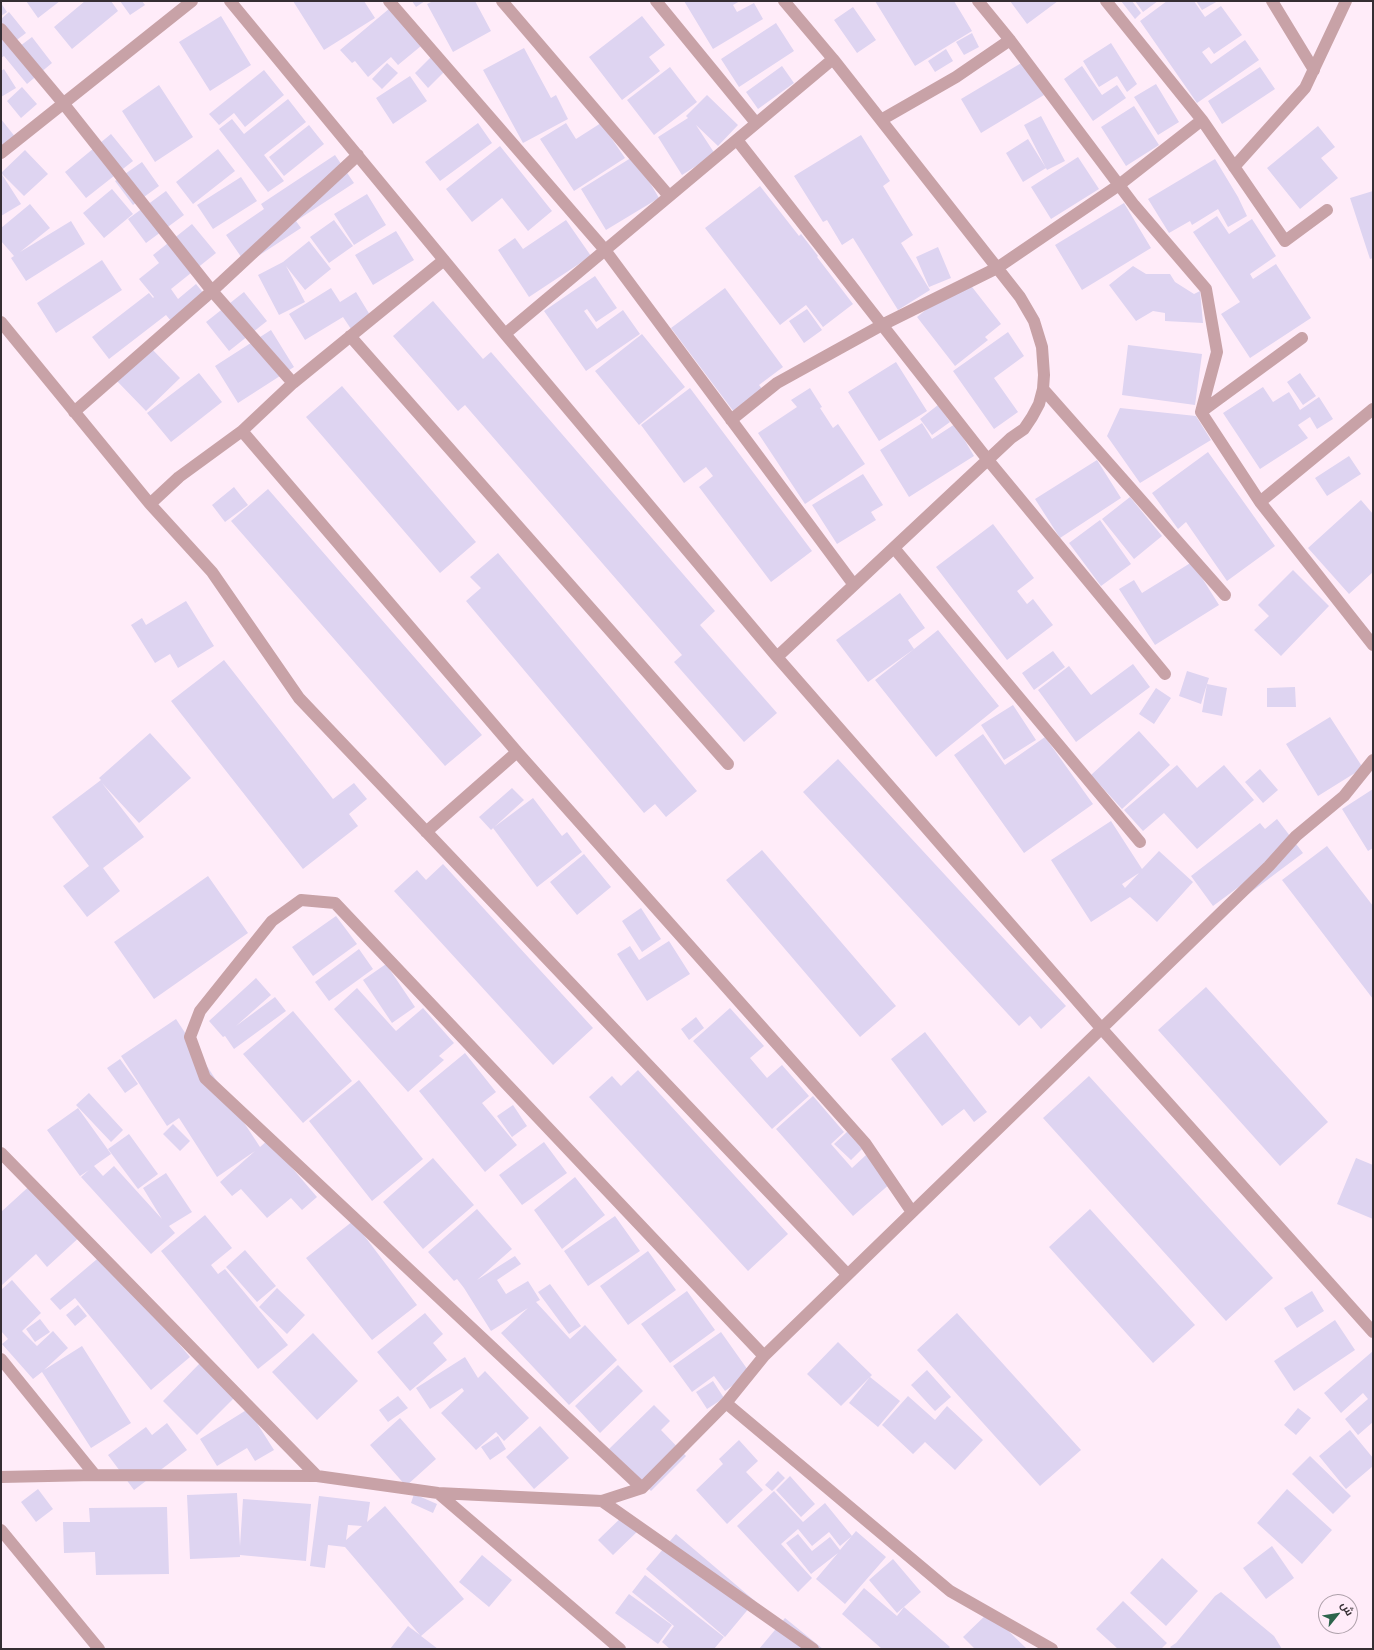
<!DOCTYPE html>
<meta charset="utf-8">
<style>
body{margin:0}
#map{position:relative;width:1374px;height:1650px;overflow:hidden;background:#ffecf9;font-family:"PT Sans Narrow",Cairo,sans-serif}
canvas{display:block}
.frame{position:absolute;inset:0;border:2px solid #352e33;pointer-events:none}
.north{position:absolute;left:1318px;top:1594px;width:40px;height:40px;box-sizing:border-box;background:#ffecf9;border:1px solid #aea0aa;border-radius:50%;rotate:60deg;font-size:11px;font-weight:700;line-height:16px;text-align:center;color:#352e33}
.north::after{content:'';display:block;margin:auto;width:14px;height:18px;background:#2d644c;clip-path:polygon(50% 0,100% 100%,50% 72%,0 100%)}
</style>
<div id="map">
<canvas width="1374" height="1650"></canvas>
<div class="frame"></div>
<div class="north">ش</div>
</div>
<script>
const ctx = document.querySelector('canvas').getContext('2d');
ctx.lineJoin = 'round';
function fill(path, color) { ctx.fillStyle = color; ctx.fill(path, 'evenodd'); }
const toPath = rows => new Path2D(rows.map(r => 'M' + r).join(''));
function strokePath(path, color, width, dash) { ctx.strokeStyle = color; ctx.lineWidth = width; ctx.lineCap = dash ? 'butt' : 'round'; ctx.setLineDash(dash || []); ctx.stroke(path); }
fill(toPath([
 [26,1,60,1,38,18],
 [85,1,111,1,118,11,72,49,54,27],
 [120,1,142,1,145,5,130,15],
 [293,1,364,1,375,18,324,50],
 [412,1,425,1,416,7],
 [433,1,475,1,491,31,453,52,427,4],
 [684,1,740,1,733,5,737,12,754,3,763,19,713,49],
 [875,1,954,1,972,31,915,66],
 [1010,1,1058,1,1027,24],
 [1121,1,1132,1,1141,13,1135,19],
 [1135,1,1158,1,1143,12],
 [1167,1,1194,1,1205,17,1221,6,1242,35,1214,54,1209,47,1202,52,1211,64,1245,40,1259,60,1197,103,1140,21],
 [1196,1,1218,1,1202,10],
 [1,3,7,12,1,16],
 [853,7,876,40,857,53,834,20],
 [390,8,421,46,398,65,391,57,368,77,355,61,352,63,340,50],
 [9,12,26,33,14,42,1,26,1,19],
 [221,16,251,65,210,91,179,42],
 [642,16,665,45,649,57,660,71,622,100,589,57],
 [776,23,794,51,739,87,721,59],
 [1,30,16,49,32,37,52,63,27,84,4,56,1,58],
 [972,33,979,47,964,55,956,42],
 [1111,43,1137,84,1127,92,1117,76,1099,87,1083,61],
 [524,48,551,98,556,95,568,119,523,143,483,70],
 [946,49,953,61,935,72,928,61],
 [431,57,444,72,428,88,415,73],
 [1023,62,1044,95,981,133,961,99],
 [387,63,398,73,382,89,372,79],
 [782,66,794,83,758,109,746,92],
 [1082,66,1102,95,1117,85,1126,98,1093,121,1064,79],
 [670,67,697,102,654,135,627,100],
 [1260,67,1275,89,1222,124,1208,101],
 [4,69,16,88,1,97,1,71],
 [264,70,284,95,245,127,234,113,219,125,209,114],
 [410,76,427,101,393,124,376,98],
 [1156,84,1179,122,1158,135,1134,97],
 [159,85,193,137,155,162,122,111],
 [22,87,37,104,21,118,7,101],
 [707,95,738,125,718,146,696,125,715,154,682,175,658,137,688,118,686,116],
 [288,99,306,122,264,155,284,181,268,192,219,129,232,119,244,134],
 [1134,106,1159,145,1126,166,1101,127],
 [1041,116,1065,161,1047,170,1024,125],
 [1,119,16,138,1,150],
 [478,123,492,143,440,181,425,162],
 [566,123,576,139,601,123,625,158,574,191,540,139],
 [309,125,324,144,284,176,269,157],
 [1318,126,1335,147,1321,158,1338,178,1300,209,1267,168],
 [111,134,133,161,86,198,65,172],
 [861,135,890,181,883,186,913,235,901,243,930,290,898,310,853,238,842,245,827,220,823,222,794,176],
 [1028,139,1046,168,1023,182,1006,153],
 [500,146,552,211,528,231,502,198,472,222,446,189],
 [218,149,235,171,193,204,176,182],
 [25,150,48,174,24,196,1,173,21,204,1,216,1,173],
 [335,155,354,183,296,221,301,228,246,264,226,235,264,209,261,204],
 [634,156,659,198,606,230,581,189],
 [1078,157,1099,189,1051,219,1031,187],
 [1215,159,1238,197,1247,216,1228,227,1218,209,1192,225,1190,221,1169,233,1148,199],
 [142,162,159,186,133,205,115,181],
 [241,177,257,201,213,229,197,205],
 [760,186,799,236,801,234,818,256,817,257,853,304,823,327,806,305,780,325,705,228],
 [112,189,133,214,104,238,83,213],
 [166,191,184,215,146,243,128,219],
 [1373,191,1373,258,1370,259,1350,198],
 [367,194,386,225,354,245,334,214],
 [1124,203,1151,248,1082,290,1055,245],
 [30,204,50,228,20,252,71,221,85,244,26,281,11,258,14,256,1,241,1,228],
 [1217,216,1229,234,1252,219,1276,256,1250,274,1253,279,1276,264,1311,318,1250,358,1221,314,1240,302,1193,232],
 [334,220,353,246,329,263,310,237],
 [566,220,591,256,529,297,498,250,515,238,523,249],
 [192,224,216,253,171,289,178,299,196,284,210,301,176,327,166,315,109,359,92,337,149,293,153,298,154,297,139,279,159,263,153,255],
 [396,231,414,260,373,285,355,255],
 [309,241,331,269,305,290,286,266,305,302,279,315,258,275,283,262],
 [938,247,951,278,929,287,916,257],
 [102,260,122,290,56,333,37,303],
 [1133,266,1146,274,1170,274,1175,282,1194,294,1200,291,1203,323,1165,321,1165,313,1153,311,1136,321,1109,285],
 [595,276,617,308,596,322,587,309,584,311,597,329,623,310,640,334,586,371,544,311],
 [965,278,1001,324,985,337,988,340,955,366,917,317],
 [331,288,340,302,356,292,373,320,353,332,343,317,305,340,289,314],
 [725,288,783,367,759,385,763,390,734,412,671,328],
 [244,292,267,321,229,351,206,322],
 [433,301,483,359,491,352,715,611,700,625,777,713,744,742,674,662,682,655,465,405,458,411,393,336],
 [807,309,822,330,804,343,789,321],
 [271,330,294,367,238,403,215,366],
 [1008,332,1024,356,994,378,1018,412,994,429,953,371],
 [642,334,685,387,639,425,595,371],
 [1128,345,1202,354,1195,405,1122,395],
 [150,347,180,378,146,411,116,380],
 [896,362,927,411,879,441,848,392],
 [199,373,222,402,171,442,147,413],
 [1300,373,1316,396,1303,405,1287,382],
 [342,386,476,542,440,573,306,417],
 [1263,387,1273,402,1289,392,1300,410,1319,397,1333,419,1317,429,1310,417,1298,425,1308,438,1260,469,1223,413],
 [690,388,812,551,771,582,699,487,713,476,706,467,684,483,641,425],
 [810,388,822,407,820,408,833,428,838,424,865,464,805,504,758,433,797,407,791,400],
 [938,405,950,422,932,435,920,419],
 [1120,408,1196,416,1211,440,1140,483,1107,436],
 [922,423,932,439,955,424,974,456,909,497,880,450],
 [1208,452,1275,546,1227,581,1186,522,1178,529,1152,493],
 [1349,456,1361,474,1327,496,1315,478],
 [1097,460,1121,498,1060,538,1035,499],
 [863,474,883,505,871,512,876,520,837,544,812,505],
 [234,487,248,505,225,522,212,505],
 [268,489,482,735,445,766,231,521],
 [1130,497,1162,536,1134,559,1102,519],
 [1361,500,1373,514,1373,572,1349,594,1308,548],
 [1100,520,1131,564,1101,586,1069,543],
 [993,524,1034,578,1017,591,1027,604,1033,599,1053,625,1007,660,936,567],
 [498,553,697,791,666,817,655,804,644,813,466,601,481,588,470,577],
 [1192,562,1219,605,1155,645,1119,589,1134,580,1142,593],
 [1293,570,1329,606,1281,656,1254,630,1269,616,1258,605],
 [900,593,925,628,908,640,914,649,868,682,836,640],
 [186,601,214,646,178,668,170,654,155,663,131,625,142,618,146,625],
 [938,630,999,706,936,757,875,680],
 [1053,651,1065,667,1034,690,1022,673],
 [224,660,333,799,354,783,367,799,349,814,358,826,303,869,171,701],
 [1133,664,1150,687,1076,742,1038,690,1069,666,1091,695],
 [1187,671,1209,678,1207,684,1227,688,1222,716,1202,712,1207,684,1201,704,1179,696],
 [1295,687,1296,707,1267,707,1267,688],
 [1156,688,1171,698,1154,724,1139,714],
 [1013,705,1036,740,1004,760,981,725],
 [1330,717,1363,768,1318,796,1286,744],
 [1139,731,1170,765,1122,809,1091,775],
 [150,733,191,778,139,823,102,783,144,837,103,868,120,891,87,917,63,886,89,866,52,817,101,780,99,778],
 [983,734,1005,765,1045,737,1093,804,1024,853,954,755],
 [838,759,1066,1006,1041,1029,1030,1016,1019,1026,803,792],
 [1177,765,1197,788,1224,765,1254,800,1197,849,1164,813,1143,831,1124,810],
 [1260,769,1278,790,1263,803,1245,782],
 [512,788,524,800,491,830,479,817],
 [1373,789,1373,848,1368,851,1342,809],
 [533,798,562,836,567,832,582,852,537,887,493,828],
 [1277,819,1303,853,1247,895,1240,886,1213,906,1191,876,1260,823,1265,829],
 [1111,821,1142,869,1159,851,1193,882,1157,922,1130,897,1091,922,1051,860],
 [1139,873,1125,888,1122,884],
 [1327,846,1373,906,1373,999,1282,880],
 [762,850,896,1006,860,1037,726,880],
 [584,854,611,887,577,915,550,882],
 [443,864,593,1028,553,1065,394,891,417,870,426,880],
 [208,876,248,933,154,999,114,942],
 [641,908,661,939,642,952,622,921],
 [336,916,357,944,313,976,292,947],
 [669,941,690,974,647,1001,617,954,630,946,639,960],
 [359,949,373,969,329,1001,315,982],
 [386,964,415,1007,392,1023,363,980],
 [256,978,271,995,236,1026,275,997,286,1011,234,1049,225,1036,223,1037,209,1021],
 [1206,987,1328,1122,1280,1166,1158,1030],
 [357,988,396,1031,423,1008,454,1043,439,1056,444,1060,408,1092,334,1009],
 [730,1008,764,1046,750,1058,767,1078,782,1065,809,1096,772,1129,693,1041],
 [293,1011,352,1081,303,1123,243,1054],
 [696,1017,704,1028,689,1040,681,1029],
 [176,1019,260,1147,268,1140,317,1197,302,1210,291,1198,267,1218,241,1189,232,1196,220,1182,255,1151,217,1177,179,1118,167,1126,121,1056],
 [925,1032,987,1112,974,1122,964,1109,942,1126,891,1059],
 [465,1053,496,1092,482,1103,517,1145,485,1172,419,1091],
 [120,1059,138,1084,125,1093,107,1068],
 [638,1070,788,1234,748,1271,589,1097,612,1076,621,1086],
 [1089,1076,1273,1278,1226,1321,1043,1118],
 [359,1080,423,1159,372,1201,309,1121],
 [89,1093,123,1130,111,1142,76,1105],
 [813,1096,844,1132,831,1144,852,1168,866,1155,891,1183,853,1216,776,1129],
 [513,1105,527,1126,512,1137,497,1116],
 [78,1108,111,1154,94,1166,103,1176,114,1166,162,1219,143,1188,166,1173,192,1212,169,1226,175,1233,151,1254,81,1177,89,1170,80,1176,47,1130],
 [173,1124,190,1141,180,1151,163,1134],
 [848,1131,864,1147,851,1160,834,1144],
 [129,1134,158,1174,138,1189,108,1149],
 [544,1142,567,1173,522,1205,499,1175],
 [433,1158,474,1205,423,1249,383,1202],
 [1356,1158,1373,1165,1373,1219,1337,1204],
 [575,1177,605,1215,562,1249,534,1210],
 [35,1181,83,1234,47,1267,36,1254,1,1286,1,1212],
 [477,1209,512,1249,477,1280,515,1256,521,1264,497,1280,506,1294,528,1281,540,1300,536,1302,570,1339,585,1325,617,1360,569,1405,501,1333,528,1308,491,1331,464,1288,457,1279,454,1281,428,1252],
 [1090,1209,1195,1325,1153,1363,1049,1247],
 [205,1215,232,1248,211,1265,218,1274,225,1269,288,1345,258,1369,161,1251],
 [615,1216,640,1251,588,1286,564,1251],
 [353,1221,417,1305,372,1340,306,1258],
 [245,1250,276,1286,257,1302,226,1267],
 [648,1251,676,1290,628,1325,600,1286],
 [103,1254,190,1357,151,1390,75,1298,60,1310,50,1299],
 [12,1280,41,1313,22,1331,37,1346,53,1331,68,1348,44,1370,82,1346,131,1423,91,1448,42,1372,33,1379,2,1344,8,1339,1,1331,1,1290],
 [550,1284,581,1326,569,1334,538,1292],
 [277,1288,305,1315,287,1334,259,1307],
 [687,1291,715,1330,670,1363,641,1324],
 [1312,1291,1324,1311,1297,1328,1284,1308],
 [78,1305,87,1316,75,1326,66,1315],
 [425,1313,443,1334,433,1343,447,1360,410,1391,377,1352],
 [957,1313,1081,1450,1040,1486,917,1350],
 [40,1319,50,1332,35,1342,26,1329],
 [1335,1320,1355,1350,1294,1391,1274,1361],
 [721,1332,750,1373,725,1391,714,1376,692,1392,673,1366],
 [313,1333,358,1381,317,1420,272,1372],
 [838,1342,872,1375,841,1406,807,1374],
 [1373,1351,1373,1422,1358,1435,1345,1419,1368,1399,1363,1393,1341,1413,1324,1393],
 [465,1357,478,1378,485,1371,529,1418,504,1441,496,1432,476,1450,441,1413,464,1391,462,1388,430,1409,416,1388],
 [201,1362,236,1396,197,1435,163,1401],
 [618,1365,643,1391,600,1433,575,1406],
 [927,1370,951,1397,935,1411,911,1385],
 [870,1377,900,1401,878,1427,849,1403],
 [713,1381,724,1398,707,1409,696,1392],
 [398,1396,408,1408,388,1422,379,1410],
 [908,1396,935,1420,947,1406,983,1440,955,1470,925,1442,913,1454,882,1425],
 [654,1405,670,1421,661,1430,686,1456,651,1491,609,1449],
 [1298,1408,1311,1418,1296,1435,1284,1425],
 [248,1409,274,1450,255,1461,247,1448,217,1466,200,1439],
 [400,1418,436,1459,406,1486,370,1445],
 [167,1423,187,1450,134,1490,108,1455,146,1427,152,1435],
 [540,1426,569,1458,534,1489,506,1457],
 [1350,1430,1373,1458,1373,1466,1346,1489,1319,1456],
 [498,1436,506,1449,490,1460,481,1447],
 [739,1440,758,1461,746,1472,763,1490,727,1524,696,1490,723,1464,719,1459],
 [1310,1456,1351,1496,1333,1514,1292,1474],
 [778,1471,785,1478,772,1491,765,1485],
 [790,1476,815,1504,801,1517,776,1490],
 [38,1489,53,1509,36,1522,21,1502],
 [1287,1489,1332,1530,1302,1564,1257,1523],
 [774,1491,803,1522,825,1503,852,1536,840,1546,829,1532,812,1546,798,1529,781,1544,812,1578,798,1592,737,1526],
 [237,1493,240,1546,243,1499,311,1504,306,1561,240,1555,240,1557,190,1559,187,1495],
 [414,1494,437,1504,433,1513,411,1503],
 [319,1496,370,1502,367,1522,385,1506,464,1599,421,1636,438,1649,390,1649,408,1626,420,1635,345,1547,328,1545,325,1568,310,1566],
 [348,1525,362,1526,346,1540],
 [167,1507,169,1574,96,1575,95,1552,64,1553,63,1522,90,1522,89,1508],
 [627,1512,642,1527,613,1555,598,1540],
 [856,1531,886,1557,845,1604,816,1579,838,1553,811,1574,786,1543,798,1534,812,1551,830,1537,840,1550],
 [676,1534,755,1601,725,1637,646,1569],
 [1272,1546,1294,1578,1266,1599,1243,1568],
 [482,1555,512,1580,489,1607,459,1582],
 [1162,1558,1198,1591,1166,1626,1130,1593],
 [893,1559,921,1592,897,1613,869,1580],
 [645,1575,724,1637,714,1649,670,1649,662,1642,674,1626,632,1592],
 [864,1588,897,1616,904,1607,950,1647,948,1649,882,1649,842,1614],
 [1221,1592,1274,1636,1282,1649,1171,1648,1170,1647,1176,1643,1215,1596],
 [629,1594,672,1625,658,1644,615,1613],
 [1123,1601,1167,1643,1161,1649,1118,1649,1096,1629],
 [989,1612,1027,1649,975,1649,963,1637],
 [785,1618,823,1649,759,1649]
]), '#ded4f1');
strokePath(toPath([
 [230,1,505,334,777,657,1101,1028,1373,1332],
 [389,1,605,250,854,585],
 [502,1,669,196],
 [656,1,756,123],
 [978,1,1010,40,1134,205,1206,289,1217,352,1201,412,1260,502,1373,645],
 [1106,1,1202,120,1285,241,1327,210],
 [1272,1,1314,70],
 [1,29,63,103,212,291,293,383],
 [881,120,956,77,1010,40],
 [737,140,988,460,1165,674],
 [1,153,192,1],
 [1234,167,1305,88,1346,1],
 [444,260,293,383,242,431,179,477,150,504,212,572,299,698,847,1274],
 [1,322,150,504],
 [505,334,833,59],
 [350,336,728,764],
 [1043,389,1225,595],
 [74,412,212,291,358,155],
 [1201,412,1302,338],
 [731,420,777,383,882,325,997,268,1119,185,1202,120],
 [242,431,517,752,865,1143,912,1212],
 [1260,502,1373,409],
 [894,548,1140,842],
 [777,657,1011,438,1024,429,1032,417,1039,404,1043,389,1044,375,1042,347,1034,321,1020,297,833,59,784,1],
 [426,832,517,752],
 [1,1153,317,1476],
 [1,1359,95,1475],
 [726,1403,950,1591,1052,1649],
 [1,1477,95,1475,317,1476,438,1493,602,1501,642,1488,726,1403,764,1356,1269,866,1296,836,1344,796,1373,760],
 [642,1488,205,1078,190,1037,200,1011,272,921,301,900,335,903,764,1356],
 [438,1493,620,1649],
 [602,1501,813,1649],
 [1,1530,99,1649]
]), '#c8a2a7', 12);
</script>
